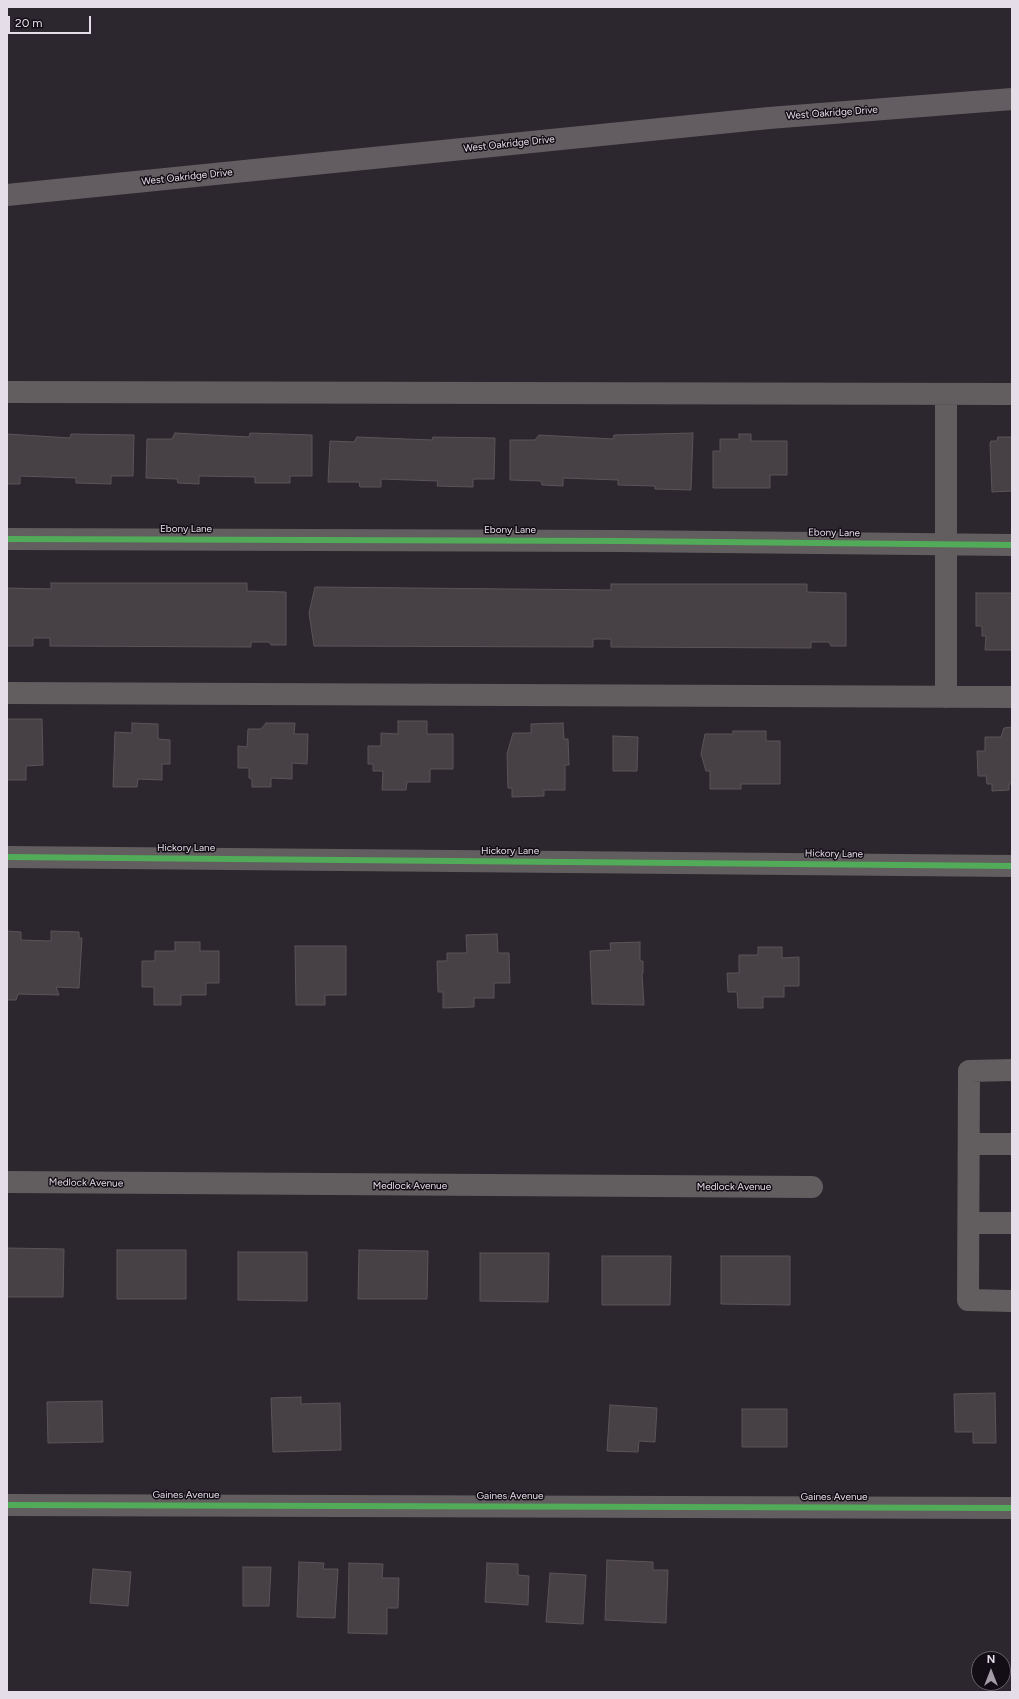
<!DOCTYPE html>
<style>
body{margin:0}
#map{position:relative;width:1019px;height:1699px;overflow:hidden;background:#2c262e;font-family:Figtree,sans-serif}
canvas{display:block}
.frame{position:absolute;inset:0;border:8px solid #e5dde8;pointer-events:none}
.north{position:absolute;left:971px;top:1651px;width:40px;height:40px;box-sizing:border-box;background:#130e15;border:1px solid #676169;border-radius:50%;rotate:0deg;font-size:11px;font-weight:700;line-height:16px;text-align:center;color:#e5dde8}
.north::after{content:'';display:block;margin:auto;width:14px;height:18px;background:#a49da7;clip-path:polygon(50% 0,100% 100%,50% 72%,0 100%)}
.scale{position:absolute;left:8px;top:16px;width:83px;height:18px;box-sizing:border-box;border:2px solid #e5dde8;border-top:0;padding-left:5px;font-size:12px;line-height:14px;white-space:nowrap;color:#e5dde8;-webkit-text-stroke:3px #130e15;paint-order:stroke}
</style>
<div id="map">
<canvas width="1019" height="1699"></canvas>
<div class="frame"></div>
<div class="north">N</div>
<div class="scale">20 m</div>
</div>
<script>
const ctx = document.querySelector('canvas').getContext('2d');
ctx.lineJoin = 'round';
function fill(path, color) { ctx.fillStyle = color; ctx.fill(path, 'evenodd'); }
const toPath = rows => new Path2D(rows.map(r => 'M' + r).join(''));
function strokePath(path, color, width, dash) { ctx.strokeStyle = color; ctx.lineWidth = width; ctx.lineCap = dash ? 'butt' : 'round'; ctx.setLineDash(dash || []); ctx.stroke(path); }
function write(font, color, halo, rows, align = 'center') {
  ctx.font = font + ' Figtree,sans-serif'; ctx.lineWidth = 3; ctx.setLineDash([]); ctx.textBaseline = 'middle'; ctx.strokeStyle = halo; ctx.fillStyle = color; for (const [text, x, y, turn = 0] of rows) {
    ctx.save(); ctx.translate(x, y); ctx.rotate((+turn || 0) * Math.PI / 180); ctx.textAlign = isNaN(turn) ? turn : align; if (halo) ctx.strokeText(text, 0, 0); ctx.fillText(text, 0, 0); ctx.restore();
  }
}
const building = toPath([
 [175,433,249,437,250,433,312,435,312,476,290,476,290,483,255,483,255,477,199,476,199,484,178,483,177,479,146,478,147,439,172,439,175,433],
 [693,433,691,490,655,489,655,486,618,485,618,480,563,478,563,486,542,485,541,481,510,480,510,440,535,440,539,435,613,439,614,435,693,433],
 [7,434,70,438,71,434,134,435,133,476,111,476,111,484,76,483,76,478,20,476,20,484,7,484,7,434],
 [739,434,751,434,751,441,787,441,787,475,770,475,770,488,713,488,713,451,720,451,720,439,739,439,739,434],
 [357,437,432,440,433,437,495,438,494,479,473,479,473,487,437,486,438,481,381,479,381,487,360,487,359,482,328,482,330,441,354,442,357,437],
 [998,437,1012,437,1012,491,992,492,990,444,991,441,997,441,998,437],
 [51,583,247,583,247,591,286,592,286,645,271,645,269,642,251,642,251,647,50,646,50,638,33,638,33,646,7,646,7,588,51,589,51,583],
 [611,584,807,584,807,592,846,593,846,646,831,646,829,642,811,642,811,648,611,647,611,639,593,639,593,647,314,646,309,613,315,587,611,590,611,584],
 [976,593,1012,593,1012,650,985,650,986,636,982,636,982,626,976,626,976,593],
 [7,719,42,719,43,765,26,766,26,780,7,780,7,719],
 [398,721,427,721,427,734,453,734,453,769,430,769,430,782,407,782,406,790,382,790,383,771,373,771,373,764,368,764,368,746,381,746,381,733,398,734,398,721],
 [132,723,158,724,158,739,170,740,170,764,162,764,162,780,138,779,137,787,113,787,115,732,132,733,132,723],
 [266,723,295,723,294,734,308,734,307,764,292,763,292,779,271,778,271,787,252,787,252,779,249,778,249,768,238,768,238,746,247,747,248,729,261,729,266,723],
 [563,723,564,739,568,739,569,765,565,765,565,790,544,790,544,796,512,797,512,788,508,788,507,754,513,733,531,733,531,724,563,723],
 [1012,727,1012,784,1009,784,1009,790,992,791,992,784,987,784,986,776,978,776,977,751,985,751,985,737,1001,737,1004,728,1012,727],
 [733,731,766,731,766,741,780,741,780,784,741,784,741,789,710,789,710,771,706,771,701,754,705,734,733,734,733,731],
 [613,736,638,737,637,771,613,771,613,736],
 [7,931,21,932,21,940,51,941,51,931,79,932,79,938,82,938,79,988,56,987,59,995,18,994,16,1000,7,1000,7,931],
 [497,934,498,953,509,953,510,983,494,983,494,998,474,998,474,1007,443,1008,443,992,438,992,437,961,447,961,447,953,467,953,466,935,497,934],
 [175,942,200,942,200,951,219,951,219,983,206,983,206,995,181,995,181,1005,154,1005,154,987,142,987,142,961,155,961,155,951,175,951,175,942],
 [640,942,640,961,643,961,643,973,642,974,644,1005,592,1004,590,951,611,950,610,943,640,942],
 [295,946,346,946,346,995,325,995,325,1005,296,1005,295,946],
 [758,947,782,947,782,958,799,957,799,986,784,986,784,997,763,997,763,1008,738,1008,737,992,728,992,727,973,739,973,739,955,758,955,758,947],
 [7,1248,64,1249,63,1297,7,1297,7,1248],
 [117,1250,186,1250,186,1299,117,1299,117,1250],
 [359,1250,428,1251,427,1299,358,1299,359,1250],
 [238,1252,307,1252,307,1301,238,1300,238,1252],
 [480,1253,549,1253,548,1302,480,1301,480,1253],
 [602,1256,671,1256,670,1305,602,1305,602,1256],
 [721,1256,790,1256,790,1305,721,1304,721,1256],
 [995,1393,996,1443,973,1443,973,1432,955,1432,954,1394,995,1393],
 [301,1397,301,1404,340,1403,341,1450,273,1452,271,1398,301,1397],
 [102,1401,103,1442,48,1443,47,1402,102,1401],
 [610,1405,657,1408,655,1442,639,1441,638,1452,607,1451,610,1405],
 [742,1409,787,1409,787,1447,742,1447,742,1409],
 [607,1560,653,1562,653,1570,668,1570,666,1623,605,1620,607,1560],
 [299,1562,324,1563,323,1569,338,1569,335,1618,297,1617,299,1562],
 [349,1563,383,1564,382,1578,399,1578,398,1608,387,1608,387,1634,348,1633,349,1563],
 [487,1563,518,1564,518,1575,529,1576,528,1605,485,1602,487,1563],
 [243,1567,271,1567,269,1606,243,1606,243,1567],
 [93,1569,131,1572,128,1606,90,1603,93,1569],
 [550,1573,586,1575,583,1624,546,1622,550,1573]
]);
fill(building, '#474146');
strokePath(building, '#5b5459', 1);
strokePath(toPath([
 [7,392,1012,394],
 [946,394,946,697],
 [7,539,621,541,1012,545],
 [7,693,1012,697],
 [7,857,1012,866],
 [1012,1070,969,1071,968,1300,1012,1301],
 [969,1144,1012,1144],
 [7,1182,812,1187],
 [969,1223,1012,1223],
 [7,1505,1012,1508]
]), '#625d5f', 22);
strokePath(toPath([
 [7,195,769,118,1012,99]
]), '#635d61', 22);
strokePath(toPath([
 [7,539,621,541,1012,545],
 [7,857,1012,866],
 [7,1505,1012,1508]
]), '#51ab58', 6);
write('10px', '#e5dde8', '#130e15', [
 ["West Oakridge Drive",832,113,-4],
 ["West Oakridge Drive",509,144,-6],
 ["West Oakridge Drive",187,177,-6],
 ["Ebony Lane",186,529],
 ["Ebony Lane",510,530],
 ["Ebony Lane",834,533,1],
 ["Hickory Lane",186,848],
 ["Hickory Lane",510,851],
 ["Hickory Lane",834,854,1],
 ["Medlock Avenue",86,1183,1],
 ["Medlock Avenue",410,1186],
 ["Medlock Avenue",734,1187],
 ["Gaines Avenue",186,1495],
 ["Gaines Avenue",510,1496],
 ["Gaines Avenue",834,1497]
]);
</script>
